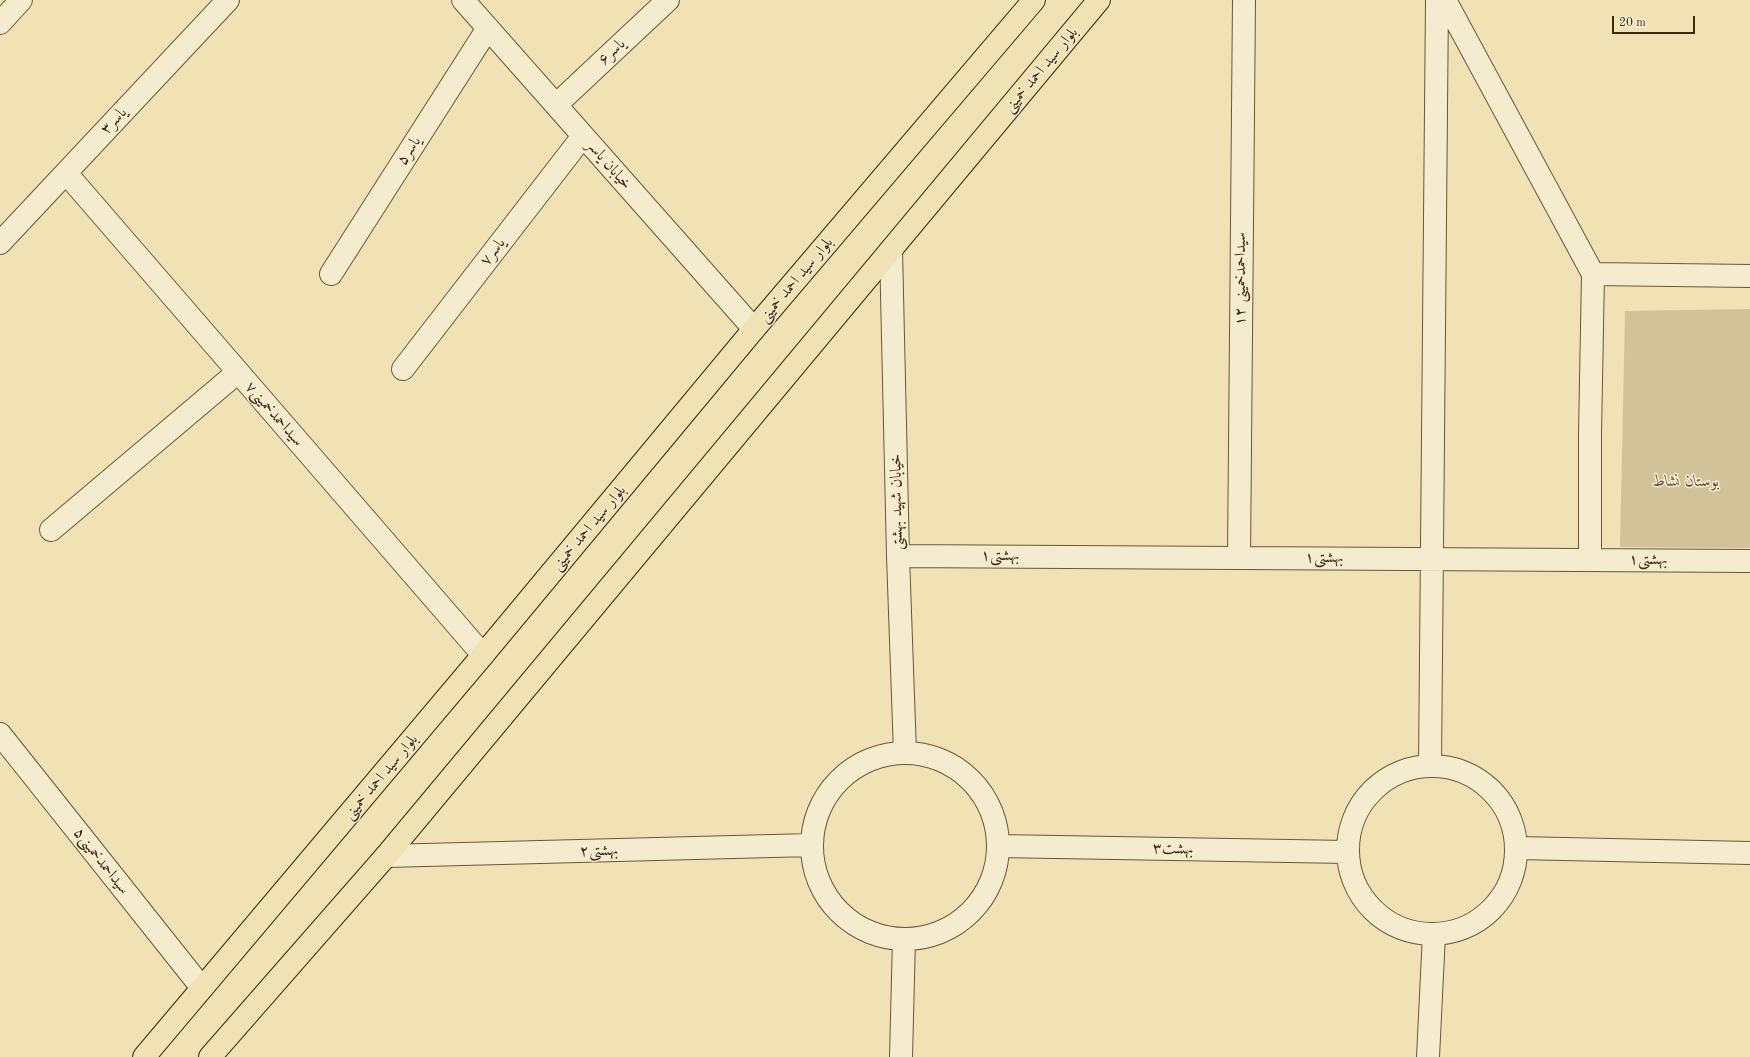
<!DOCTYPE html>
<meta charset="utf-8">
<style>
body{margin:0}
#map{position:relative;width:1750px;height:1057px;overflow:hidden;background:#f0e2b5;font-family:"Old Standard TT",serif}
canvas{display:block}
.scale{position:absolute;left:1612px;top:16px;width:83px;height:18px;box-sizing:border-box;border:2px solid #3c280f;border-top:0;padding-left:5px;font-size:12px;line-height:14px;white-space:nowrap;color:#3c280f;-webkit-text-stroke:3px #f5eccf;paint-order:stroke}
</style>
<div id="map">
<canvas width="1750" height="1057"></canvas>
<div class="scale">20 m</div>
</div>
<script>
const ctx = document.querySelector('canvas').getContext('2d');
ctx.lineJoin = 'round';
function fill(path, color) { ctx.fillStyle = color; ctx.fill(path, 'evenodd'); }
const toPath = rows => new Path2D(rows.map(r => 'M' + r).join(''));
function strokePath(path, color, width, dash) { ctx.strokeStyle = color; ctx.lineWidth = width; ctx.lineCap = dash ? 'butt' : 'round'; ctx.setLineDash(dash || []); ctx.stroke(path); }
function write(font, color, halo, rows, align = 'center') {
  ctx.font = font + ' "Old Standard TT",Amiri,serif'; ctx.lineWidth = 3; ctx.setLineDash([]); ctx.textBaseline = 'middle'; ctx.strokeStyle = halo; ctx.fillStyle = color; for (const [text, x, y, turn = 0] of rows) {
    ctx.save(); ctx.translate(x, y); ctx.rotate((+turn || 0) * Math.PI / 180); ctx.textAlign = isNaN(turn) ? turn : align; if (halo) ctx.strokeText(text, 0, 0); ctx.fillText(text, 0, 0); ctx.restore();
  }
}
fill(toPath([
 [1750,309,1750,548,1620,547,1625,311]
]), '#d1c299');
const minor = toPath([
 [463,0,754,329],
 [1445,0,1593,274,1590,434,1590,560],
 [0,23,21,0],
 [556,105,668,0],
 [66,173,483,655],
 [0,243,228,0],
 [891,250,898,556,905,753],
 [331,274,488,28],
 [1593,274,1750,276],
 [403,369,583,136],
 [51,530,238,372],
 [898,556,1750,561],
 [1239,558,1244,0],
 [0,734,202,988],
 '812 846a93 93 0 1 1 186 0a93 93 0 1 1-186 0Z',
 [1430,765,1437,0],
 '1348 850a84 84 0 1 1 168 0a84 84 0 1 1-168 0Z',
 [998,846,1347,852],
 [1517,848,1750,853],
 [386,856,811,845],
 [901,1057,904,939],
 [1428,1057,1434,934]
]);
const major = toPath([
 [144,1057,483,655,754,329,1034,0],
 [210,1057,386,856,1099,0]
]);
strokePath(minor, '#695638', 24);
strokePath(major, '#3c280f', 24);
strokePath(minor, '#f5eccf', 22);
strokePath(major, '#f0e2b5', 22);
write('16px', '#3c280f', '#f5eccf', [
 ["یاسر۶",612,52,-43],
 ["بلوار سید احمد خمینی",1041,70,-50],
 ["یاسر۳",114,121,-47],
 ["یاسر۵",409,151,-57],
 ["خیابان یاسر",609,165,49],
 ["یاسر۷",493,252,-52],
 ["سیداحمدخمینی ۱۲",1241,279,-90],
 ["بلوار سید احمد خمینی",796,280,-50],
 ["سیداحمدخمینی۷",274,414,49],
 ["خیابان شهید بهشتی",897,502,-91],
 ["بلوار سید احمد خمینی",589,528,-50],
 ["بهشتی۱",1000,556],
 ["بهشتی۱",1324,558],
 ["بهشتی۱",1648,560],
 ["بلوار سید احمد خمینی",381,777,-50],
 ["بهشت۳",1173,849,1],
 ["بهشتی۲",599,851,-2],
 ["سیداحمدخمینی۵",101,861,52]
]);
write('italic 16px', '#614e32', '#f5eccf', [
 ["بوستان نشاط",1686,482]
]);
</script>
